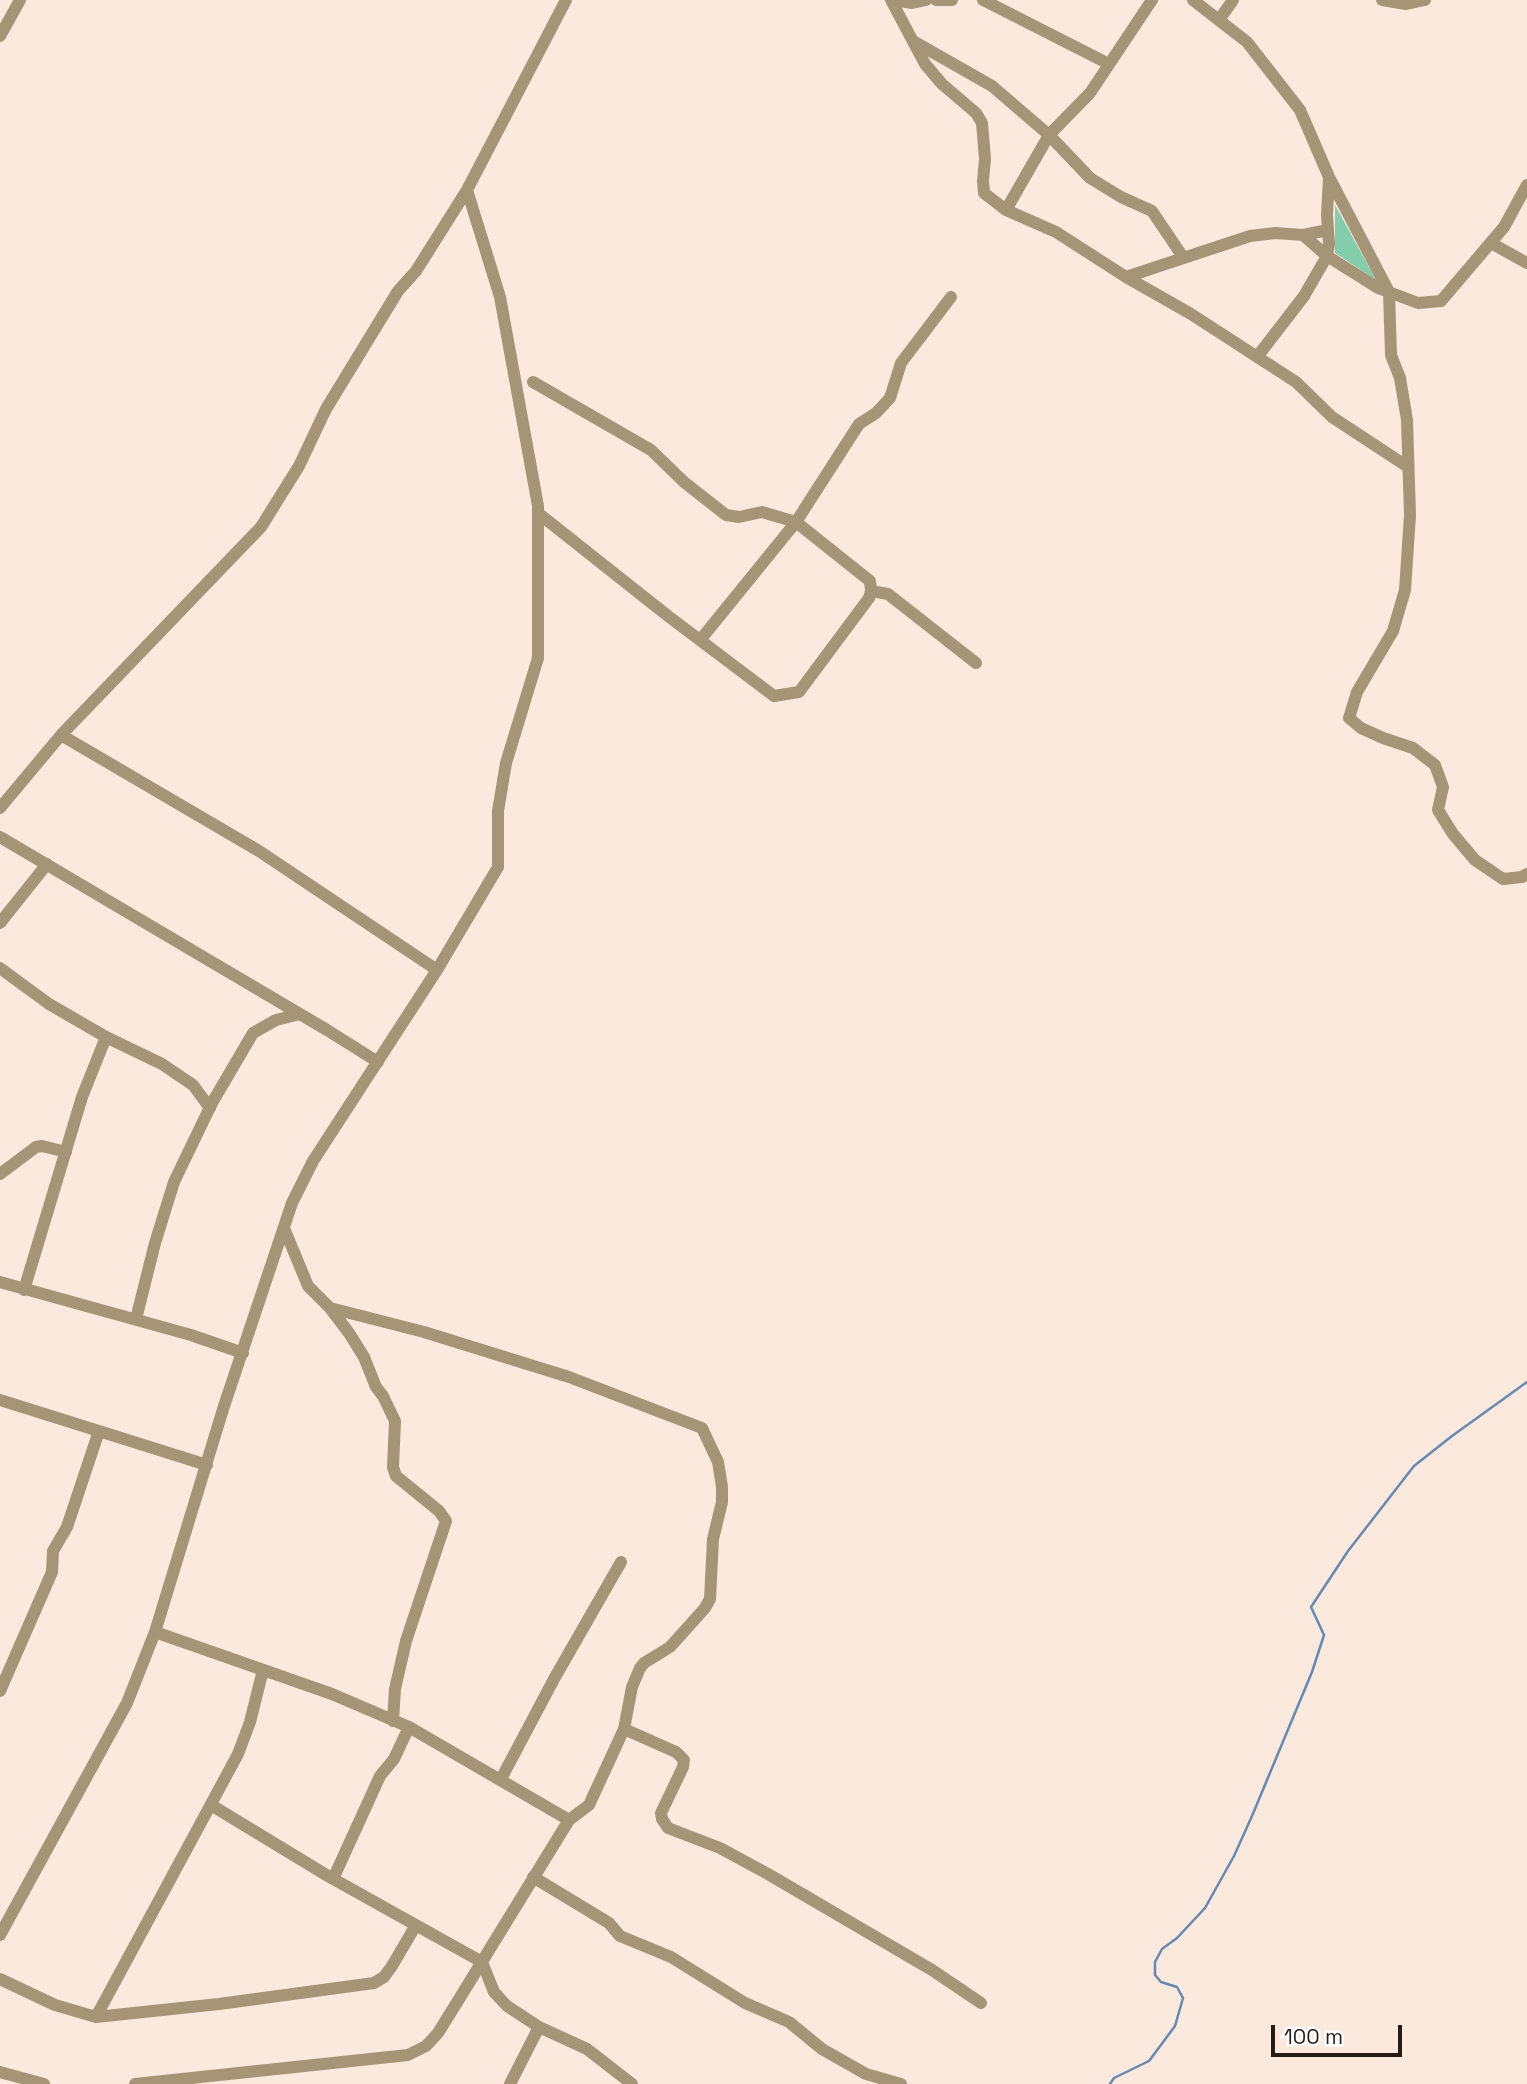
<!DOCTYPE html>
<style>
body{margin:0}
#map{position:relative;width:1527px;height:2084px;overflow:hidden;background:#fce9dd;font-family:"Space Grotesk",sans-serif}
canvas{display:block}
.scale{position:absolute;left:1271px;top:2025px;width:131px;height:32px;box-sizing:border-box;border:4px solid #271c15;border-top:0;padding-left:9px;font-size:21px;line-height:24px;white-space:nowrap;color:#271c15;-webkit-text-stroke:5px #fff;paint-order:stroke}
</style>
<div id="map">
<canvas width="1527" height="2084"></canvas>
<div class="scale">100 m</div>
</div>
<script>
const ctx = document.querySelector('canvas').getContext('2d');
ctx.lineJoin = 'round';
function fill(path, color) { ctx.fillStyle = color; ctx.fill(path, 'evenodd'); }
const toPath = rows => new Path2D(rows.map(r => 'M' + r).join(''));
function strokePath(path, color, width, dash) { ctx.strokeStyle = color; ctx.lineWidth = width; ctx.lineCap = dash ? 'butt' : 'round'; ctx.setLineDash(dash || []); ctx.stroke(path); }
fill(toPath([
 [1335,205,1376,280,1335,253]
]), '#83cdab');
strokePath(toPath([
 [1110,2084,1114,2078,1149,2061,1175,2026,1183,1998,1177,1987,1161,1982,1155,1975,1155,1962,1162,1949,1177,1938,1205,1908,1234,1856,1252,1816,1312,1672,1324,1635,1311,1607,1348,1551,1414,1466,1452,1436,1527,1382]
]), '#6788b0', 2.5);
strokePath(toPath([
 [891,0,925,64,942,84,976,113,982,123,985,159,983,181,984,193,1006,210,1056,232,1126,277,1191,314,1296,382,1332,417,1408,467],
 [894,0,912,3,926,0],
 [936,0,952,0],
 [983,0,1109,64],
 [1193,0,1247,42,1300,110,1329,177,1389,292,1391,355,1400,378,1407,420,1410,515,1405,590,1393,631,1357,692,1349,718,1361,728,1383,738,1413,748,1435,765,1443,787,1438,810,1453,834,1475,860,1503,879,1522,877,1527,874],
 [1382,0,1406,4,1425,0],
 [1219,20,1233,0],
 [0,36,20,0],
 [913,41,992,86,1049,135,1090,178,1121,197,1152,211,1183,257],
 [1006,210,1049,135,1090,93,1152,0],
 [1303,235,1327,256,1378,288,1418,303,1441,301,1504,227,1527,185],
 [1491,243,1527,263],
 [1126,277,1250,236,1275,233,1303,235,1328,230],
 [1257,357,1304,296,1327,256,1329,244,1327,215,1329,177],
 [533,382,651,450,684,482,726,515,739,517,762,512,796,522,870,581,871,591,869,598,799,692,774,696,668,616,538,513],
 [871,591,888,594,976,663],
 [701,639,796,522,859,424,876,413,890,398,901,363,951,297],
 [61,735,259,851,437,970],
 [0,808,61,735,261,527,299,466,326,409,398,291,416,271,467,190,566,0],
 [0,837,327,1030,378,1062],
 [0,923,47,864],
 [0,968,49,1004,106,1037,162,1064,193,1085,210,1108],
 [0,1174,36,1147,42,1146,66,1152],
 [284,1228,308,1286,330,1308,349,1333,364,1357,376,1387,383,1396,395,1421,393,1467,396,1476,439,1511,446,1521,406,1641,395,1689,393,1721],
 [0,1282,191,1335,243,1353],
 [24,1290,82,1097,106,1037],
 [136,1319,155,1243,174,1182,212,1103,253,1033,276,1020,300,1014],
 [0,1400,207,1465],
 [155,1632,332,1694,409,1727,569,1820],
 [0,1691,52,1572,53,1551,67,1527,99,1431],
 [624,1729,676,1752,684,1760,683,1767,661,1813,662,1819,668,1828,720,1848,768,1874,932,1970,981,2003],
 [501,1779,554,1679,621,1562],
 [211,1805,328,1876,482,1962,494,1992,507,2006,539,2027,587,2049,632,2084],
 [533,1877,609,1923,620,1936,671,1957,745,2003,789,2022,822,2049,866,2074,901,2084],
 [333,1879,380,1776,394,1759,409,1727],
 [0,1935,127,1703,155,1632,224,1406,292,1203,313,1161,437,970,498,867,498,811,506,763,538,658,538,506,500,297,467,190],
 [0,1979,55,2005,96,2017,219,2004,374,1983,384,1977,392,1966,416,1925],
 [96,2017,238,1754,250,1722,263,1670],
 [0,2072,44,2084],
 [135,2084,408,2055,426,2046,438,2033,456,2004,569,1820,589,1805,624,1729,632,1687,640,1668,644,1663,670,1647,705,1608,710,1599,713,1539,722,1502,722,1487,718,1462,702,1428,569,1377,424,1332,330,1308],
 [510,2084,539,2027]
]), '#a69477', 12);
</script>
